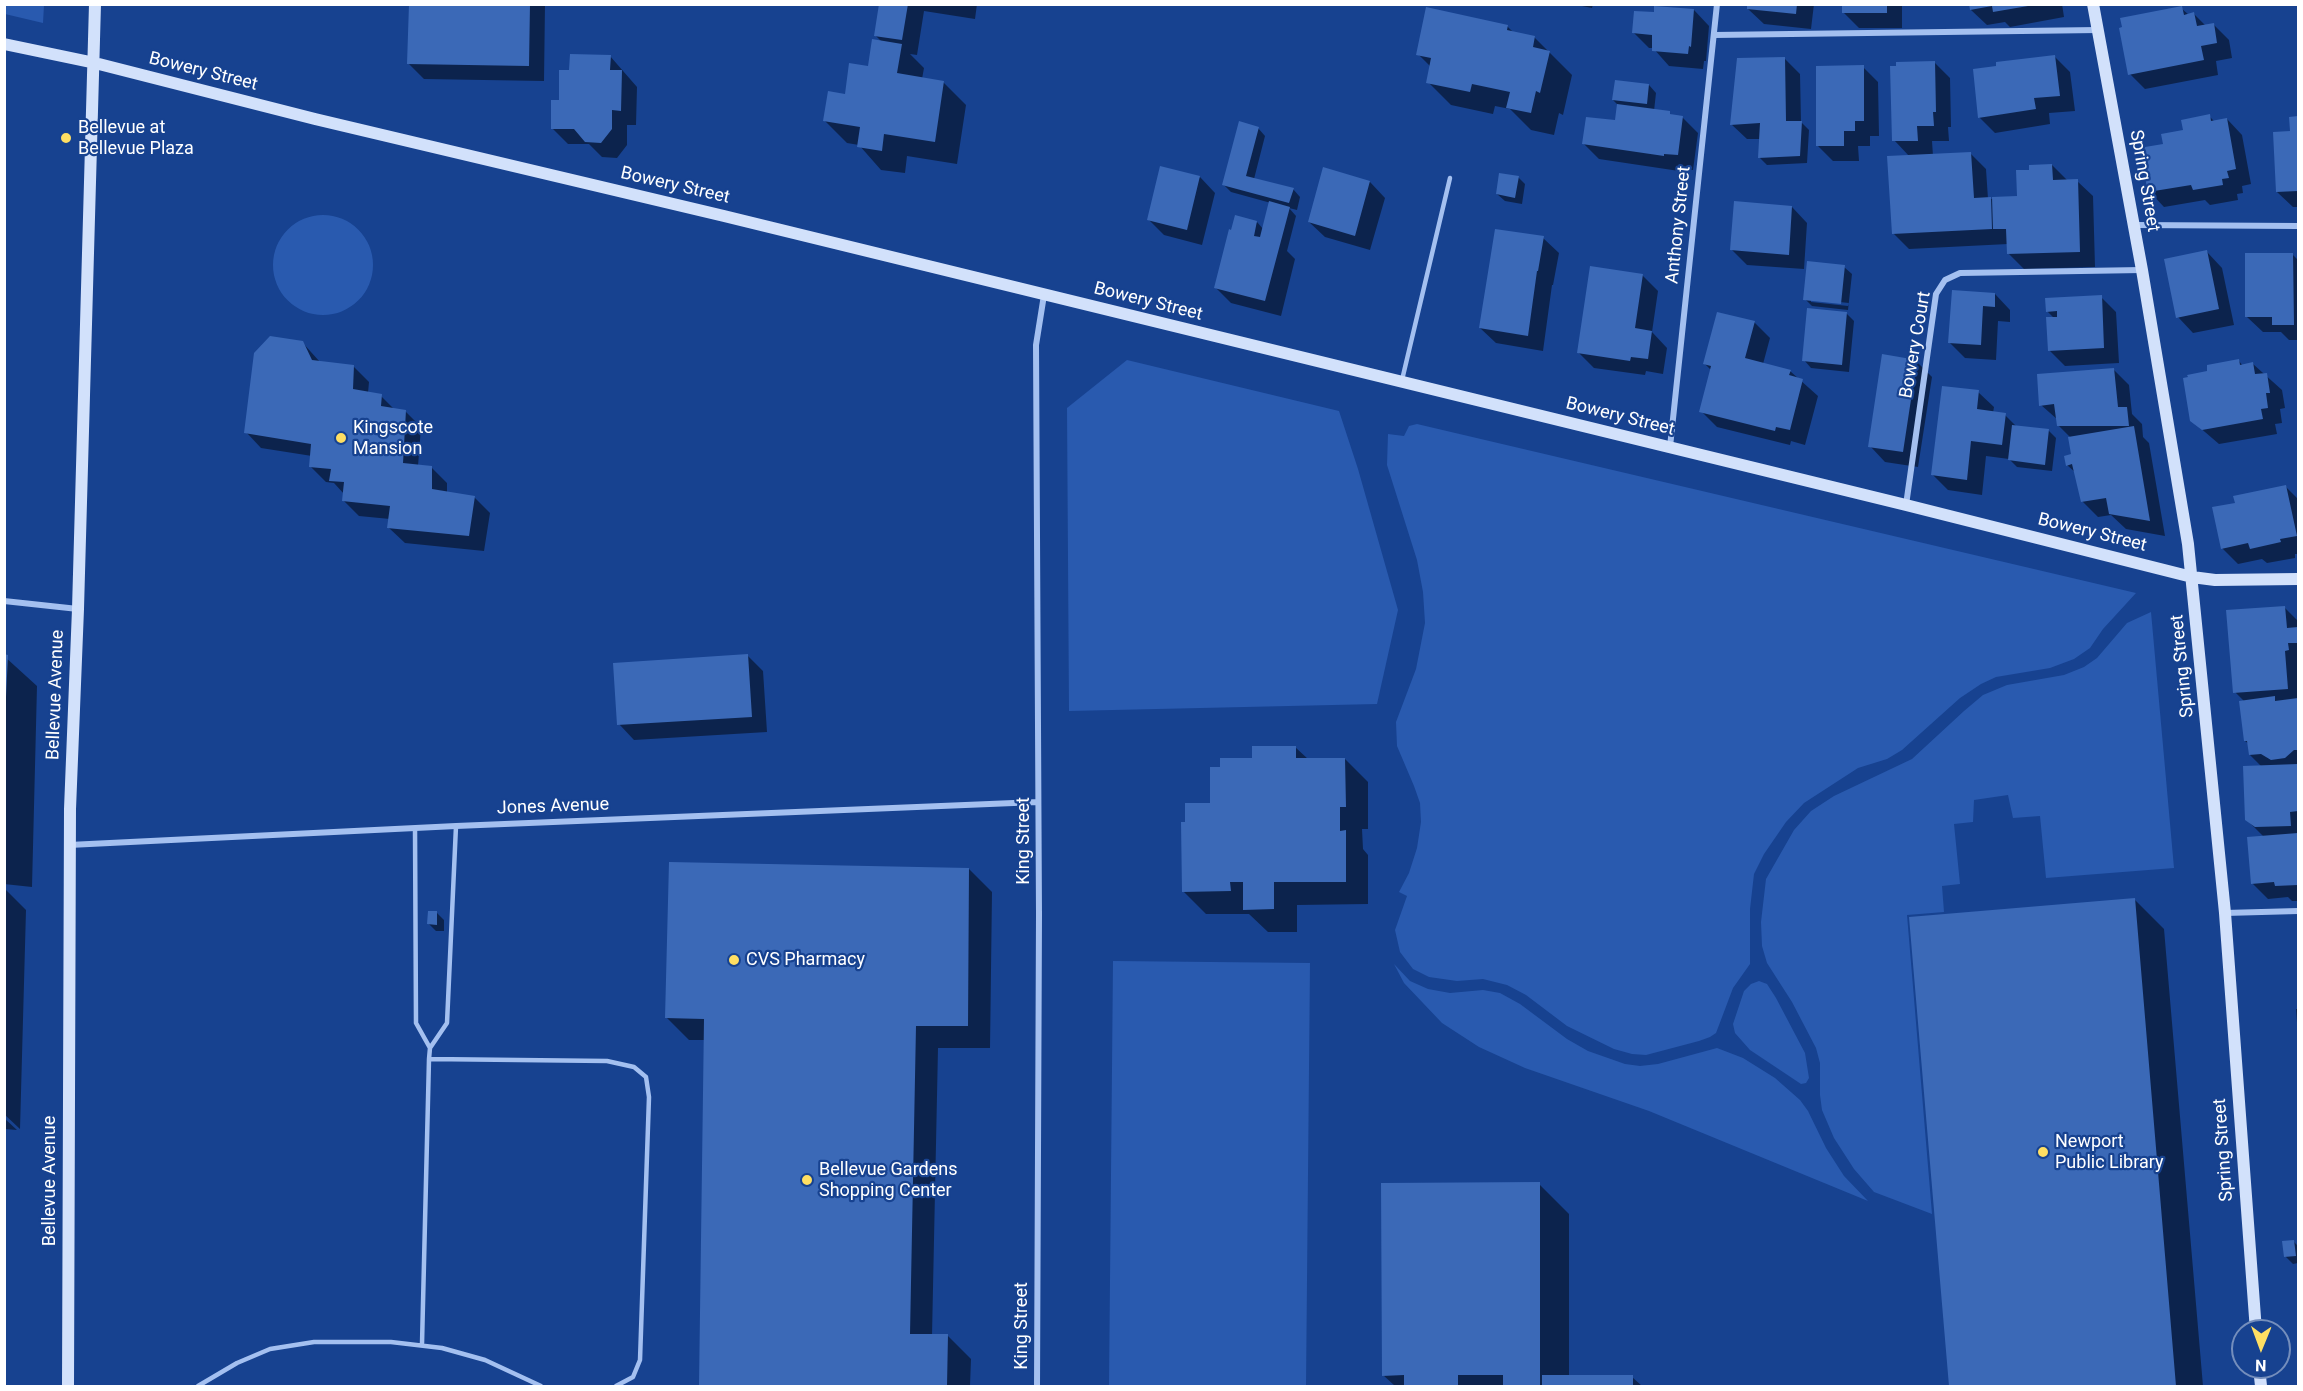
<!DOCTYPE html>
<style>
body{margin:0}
#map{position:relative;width:2303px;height:1391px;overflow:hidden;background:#174290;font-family:Roboto,sans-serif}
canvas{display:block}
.frame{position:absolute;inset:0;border:6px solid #fff;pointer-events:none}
.north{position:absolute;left:2231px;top:1319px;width:60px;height:60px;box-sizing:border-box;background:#174290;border:2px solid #748ebc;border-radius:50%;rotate:181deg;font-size:16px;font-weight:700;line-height:24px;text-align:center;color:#fff}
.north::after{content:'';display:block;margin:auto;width:21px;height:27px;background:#ffdf63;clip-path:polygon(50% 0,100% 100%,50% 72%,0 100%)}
</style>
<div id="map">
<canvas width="2303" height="1391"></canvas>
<div class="frame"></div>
<div class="north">N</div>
</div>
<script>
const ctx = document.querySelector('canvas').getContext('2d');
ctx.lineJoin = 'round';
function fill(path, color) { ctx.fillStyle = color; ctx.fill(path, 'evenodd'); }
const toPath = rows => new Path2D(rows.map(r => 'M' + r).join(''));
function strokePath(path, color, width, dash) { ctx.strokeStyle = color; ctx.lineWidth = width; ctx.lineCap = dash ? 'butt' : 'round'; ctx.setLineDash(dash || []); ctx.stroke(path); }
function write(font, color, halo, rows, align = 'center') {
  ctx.font = font + ' Roboto,sans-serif'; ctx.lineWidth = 4.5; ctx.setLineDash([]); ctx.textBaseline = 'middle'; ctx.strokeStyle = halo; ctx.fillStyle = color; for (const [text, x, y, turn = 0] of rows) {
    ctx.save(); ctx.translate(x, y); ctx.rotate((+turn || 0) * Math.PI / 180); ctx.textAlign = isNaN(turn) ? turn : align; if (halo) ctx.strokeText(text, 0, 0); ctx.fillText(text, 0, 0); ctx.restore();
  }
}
fill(toPath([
 [5,4,44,5,43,23,5,14],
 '273 265a50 50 0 1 1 100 0a50 50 0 1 1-100 0Z',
 [1127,360,1339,411,1358,469,1398,610,1377,704,1069,711,1067,408],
 [1417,424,2136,593,2103,629,2090,648,2074,659,2050,668,1996,677,1981,684,1960,698,1902,750,1887,759,1858,768,1804,803,1786,822,1764,854,1754,874,1750,909,1750,964,1733,988,1716,1033,1710,1037,1699,1041,1646,1055,1632,1054,1614,1049,1567,1026,1526,995,1507,985,1483,979,1457,981,1429,977,1413,969,1400,952,1395,930,1407,896,1399,892,1409,873,1417,848,1421,822,1420,803,1414,786,1397,746,1396,722,1416,669,1425,623,1423,592,1417,560,1387,465,1388,434,1404,436,1409,426],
 [2151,612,2174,868,2046,878,2040,816,2013,818,2008,795,1974,800,1973,822,1954,824,1960,884,1942,886,1944,912,1907,915,1932,1214,1874,1192,1854,1169,1834,1138,1822,1110,1820,1095,1820,1063,1816,1048,1792,1002,1767,963,1762,946,1761,922,1766,879,1794,830,1811,811,1834,796,1912,759,1964,711,1983,695,2007,685,2064,675,2084,667,2097,658,2127,623],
 [1113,961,1310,963,1306,1386,1109,1386],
 [1394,964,1410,981,1428,989,1450,993,1483,990,1500,993,1520,1004,1567,1039,1588,1051,1625,1064,1640,1066,1658,1064,1717,1048,1743,1058,1775,1078,1800,1100,1808,1111,1826,1148,1844,1176,1868,1201,1649,1111,1525,1068,1479,1047,1442,1023,1404,983],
 [1759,981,1767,984,1776,998,1805,1053,1809,1078,1806,1083,1801,1084,1750,1050,1735,1033,1733,1024,1744,991,1751,984]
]), '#295aaf');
fill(toPath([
 [410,4,545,4,544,81,424,79,409,64],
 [880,4,977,4,975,19,924,11,917,55,910,54,924,68,922,79,943,82,966,105,957,164,907,156,905,173,881,170,859,145,847,143,824,120,869,68,882,42,875,35],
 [1572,4,1593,4,1592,8],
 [1749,4,1814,4,1811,29,1764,24,1748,9],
 [1843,4,1902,4,1902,28,1859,28,1843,12],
 [1970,4,2062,4,2064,17,2010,27,2005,22,1987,25,1971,10],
 [2181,8,2189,15,2194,14,2206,26,2213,24,2229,40,2232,58,2216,61,2218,75,2145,89,2130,74],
 [1694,10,1709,26,1706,61,1704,61,1703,69,1669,66,1653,48,1649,48,1633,32,1655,14],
 [1507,26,1514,33,1534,37,1572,75,1563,115,1559,113,1554,135,1531,130,1510,109,1495,106,1493,114,1451,105,1428,82,1431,67,1418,54],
 [610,56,637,87,636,125,627,125,627,145,617,158,602,157,589,144,568,144,552,128,571,71],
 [2055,57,2070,72,2075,111,2049,113,2050,124,1995,133,1979,117],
 [1785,59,1800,74,1801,122,1809,130,1807,163,1767,165,1760,158,1761,139,1747,139,1731,124],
 [1935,63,1950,78,1951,127,1948,127,1949,141,1932,141,1933,156,1971,154,1986,169,1988,199,2019,198,2031,171,2052,165,2068,181,2077,181,2093,196,2095,267,2024,269,2009,254,2008,244,1909,249,1893,233,1910,157,1894,140],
 [1863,67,1878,82,1879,136,1870,136,1870,146,1858,146,1859,161,1833,161,1818,146],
 [1649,85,1656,93,1654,111,1669,113,1673,116,1683,118,1698,133,1693,170,1679,169,1679,171,1599,159,1584,144,1616,122,1618,105,1613,100],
 [2209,116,2215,122,2227,119,2242,135,2251,184,2242,186,2243,193,2237,194,2238,200,2210,205,2205,200,2164,207,2149,191,2165,145],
 [2291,118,2298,118,2298,207,2293,207,2277,192,2291,132],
 [1258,128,1265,136,1254,179,1293,189,1300,197,1297,210,1289,208,1296,216,1287,251,1295,259,1281,316,1231,303,1215,287,1257,222,1264,230,1271,203,1231,192,1224,185],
 [1324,169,1370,182,1385,198,1370,250,1325,237,1309,222],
 [1200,177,1215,193,1202,245,1164,235,1148,219],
 [1518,177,1525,184,1522,204,1505,201,1497,194],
 [1792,207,1807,223,1804,269,1747,265,1731,249],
 [1543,238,1559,253,1553,285,1552,285,1543,351,1496,343,1480,328],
 [2207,252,2222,268,2234,325,2193,333,2178,317],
 [2292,254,2298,260,2298,340,2289,340,2281,332,2263,332,2247,317],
 [1844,267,1852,274,1848,310,1812,306,1805,299],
 [1811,299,1849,303,1848,306,1811,302],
 [1642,275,1658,291,1652,332,1667,348,1663,374,1646,371,1645,375,1594,368,1579,353],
 [1953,292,1995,294,2010,310,2010,322,1998,321,1996,360,1965,358,1949,342],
 [2101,297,2116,312,2119,363,2065,366,2049,350,2054,318,2047,311],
 [1846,313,1854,321,1849,372,1811,368,1804,360],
 [1754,322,1770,338,1763,364,1790,371,1818,396,1805,445,1791,441,1790,445,1717,427,1701,411,1711,370,1705,364],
 [302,342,320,362,353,366,369,382,368,393,381,396,395,410,405,411,421,427,418,466,432,468,447,483,447,493,474,497,490,513,484,551,405,543,389,528,390,519,359,516,344,501,344,494,334,483,326,482,311,467,312,456,261,448,246,432],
 [1916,361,1932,377,1918,467,1885,462,1870,446],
 [2239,361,2243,366,2253,364,2282,390,2285,408,2280,409,2282,423,2275,424,2277,434,2219,444,2191,420,2189,379],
 [2113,369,2129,385,2132,414,2142,424,2143,437,2149,443,2165,536,2126,529,2111,515,2098,517,2082,501,2076,473,2067,465,2072,455,2070,437,2058,425,2058,420,2041,405],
 [1978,392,1994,407,1993,413,2005,415,2017,427,2048,430,2056,438,2052,471,2017,467,2009,459,1986,456,1982,495,1948,490,1933,475],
 [2286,487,2298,499,2298,554,2295,554,2295,558,2267,563,2262,559,2238,564,2222,548,2236,504],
 [2285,608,2298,621,2298,901,2292,901,2288,897,2268,899,2252,883,2264,837,2246,819,2262,767,2250,755,2249,744,2245,741,2244,701,2235,692],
 [4,656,37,686,32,887,4,884],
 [748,656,763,671,767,732,634,740,619,724],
 [1295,747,1308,759,1345,759,1368,782,1368,829,1362,829,1363,849,1368,855,1368,904,1297,905,1297,932,1268,932,1249,914,1206,914,1183,891,1222,768],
 [969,869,992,892,990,1048,938,1048,932,1336,948,1336,971,1359,970,1386,700,1386,705,1040,689,1040,666,1017],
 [4,888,26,910,20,1129,4,1114],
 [2135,900,2164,929,2203,1386,1950,1386,1911,918],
 [437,913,444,920,444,931,436,931,429,924],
 [2296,1009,2298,1009,2298,1036],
 [4,1118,17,1130,5,1129,4,1179],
 [1539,1184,1569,1214,1569,1377,1632,1377,1642,1386,1395,1386,1383,1375],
 [2293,1241,2298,1246,2298,1263,2293,1264,2285,1256]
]), '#0007');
fill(toPath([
 [409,4,530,4,529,66,407,64],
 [879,4,908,4,902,40,874,36],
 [1747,4,1797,4,1796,14,1747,9],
 [1842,4,1887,4,1887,13,1842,13],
 [1969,4,2028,4,2028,6,1993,12,1992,6,1970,10],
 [1654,6,1694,9,1691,47,1689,46,1688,54,1652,51,1652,35,1632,33,1634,11,1654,12],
 [2182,6,2184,15,2194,12,2197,26,2214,23,2217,43,2201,46,2204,60,2128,75,2119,28,2122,27,2120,18],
 [1426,7,1508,25,1507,30,1535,36,1533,47,1550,51,1540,93,1536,91,1531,113,1506,108,1510,92,1472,84,1470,92,1426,83,1431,58,1416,55],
 [872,39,902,44,897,73,944,81,935,142,884,134,882,151,857,147,860,127,823,121,828,91,845,94,849,63,868,66],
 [570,54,611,55,610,70,622,70,621,111,612,110,612,129,601,143,585,142,574,129,551,129,551,100,559,100,559,70,569,70],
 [2055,55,2060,96,2034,98,2036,109,1978,118,1973,69,1996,66,1996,62],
 [1785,57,1786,121,1802,121,1800,156,1758,158,1760,123,1730,125,1737,58],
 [1935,61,1936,112,1933,112,1934,126,1917,126,1918,141,1892,141,1890,66,1896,66,1896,62],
 [1864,65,1864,121,1855,121,1855,131,1844,131,1844,146,1816,146,1816,66],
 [1615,80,1649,84,1647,104,1612,100],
 [1617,104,1670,111,1670,114,1683,116,1678,155,1664,154,1664,156,1582,144,1586,117,1615,120],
 [2210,114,2211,121,2227,118,2236,169,2227,171,2229,178,2222,179,2223,185,2193,190,2191,185,2148,192,2139,148,2163,144,2161,134,2183,130,2181,120],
 [2298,116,2298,191,2276,192,2273,132,2290,131,2289,117],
 [1239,121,1259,127,1246,176,1294,188,1289,203,1222,185],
 [1971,152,1974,198,1991,197,1992,229,1892,234,1887,156],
 [2052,164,2053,180,2078,179,2080,252,2007,254,2006,229,1993,229,1992,197,2017,196,2016,170,2029,170,2029,165],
 [1160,166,1200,176,1187,230,1147,220],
 [1323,167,1370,181,1355,236,1308,222],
 [1499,173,1519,176,1515,198,1496,194],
 [1269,201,1290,207,1265,301,1214,288,1229,229,1231,230,1235,215,1257,221,1254,236,1260,237],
 [1734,201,1792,206,1789,255,1730,250],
 [1495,229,1544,236,1538,271,1537,271,1528,336,1479,328],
 [2207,250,2219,309,2176,318,2164,259],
 [2245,253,2293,253,2294,325,2272,325,2272,317,2245,317],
 [1807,261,1845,265,1841,304,1803,300],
 [1590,266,1643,274,1635,328,1652,331,1648,359,1631,357,1630,361,1577,353],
 [1952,290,1995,293,1995,307,1983,306,1981,345,1948,343],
 [2102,295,2104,348,2048,351,2046,317,2057,317,2057,311,2046,312,2045,298],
 [1807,308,1847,312,1842,365,1802,361],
 [1717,312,1755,321,1745,358,1791,370,1789,375,1803,379,1790,430,1776,427,1775,431,1699,412,1711,366,1703,364],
 [270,336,303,341,312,360,354,365,353,389,382,394,381,406,406,410,403,463,432,466,432,489,475,496,469,536,387,528,390,506,342,501,344,482,329,481,331,469,309,467,311,444,244,433,254,353],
 [1882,354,1917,360,1903,452,1868,447],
 [2239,359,2240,365,2253,362,2255,374,2267,373,2270,393,2266,393,2268,408,2261,409,2263,419,2202,430,2190,421,2183,378,2188,377,2187,375,2207,371,2207,365],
 [2114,368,2118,407,2127,407,2129,426,2057,426,2054,404,2039,406,2037,374],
 [1942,386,1979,390,1977,409,2006,413,2002,445,1971,441,1967,480,1931,475],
 [2012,425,2049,429,2045,465,2008,460],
 [2134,426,2150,521,2109,514,2106,498,2081,502,2072,464,2066,466,2064,456,2071,454,2068,437],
 [2286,485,2297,536,2280,539,2281,542,2250,549,2248,543,2221,549,2212,507,2235,503,2233,496],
 [2285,606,2287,628,2298,627,2298,643,2288,643,2289,650,2285,651,2288,689,2233,693,2226,610],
 [4,654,8,655,6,697,4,697],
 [748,654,752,717,617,725,613,663],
 [2275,696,2275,701,2298,698,2298,750,2294,750,2285,758,2271,760,2261,754,2249,755,2247,741,2244,741,2239,701],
 [1252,746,1296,746,1296,758,1345,758,1346,807,1340,807,1340,831,1346,830,1346,882,1274,882,1274,909,1243,910,1243,882,1230,882,1231,891,1182,892,1181,822,1185,822,1185,803,1210,803,1210,767,1220,767,1220,758,1252,758],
 [2298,764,2298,811,2290,812,2291,826,2255,827,2245,820,2243,766],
 [2298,833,2298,885,2275,886,2274,882,2251,884,2247,837],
 [669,862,969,868,968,1026,916,1026,910,1334,948,1334,947,1386,699,1386,704,1019,665,1018],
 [2135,898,2176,1386,1949,1386,1909,917],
 [428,911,437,911,437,925,427,924],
 [1540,1182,1540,1386,1503,1386,1503,1375,1458,1375,1458,1386,1404,1386,1404,1375,1382,1376,1381,1183],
 [2294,1240,2296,1256,2284,1257,2282,1241],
 [1542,1375,1633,1375,1633,1386,1542,1386]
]), '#3b69b7');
strokePath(toPath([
 [1402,380,1450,178],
 [415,828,416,1023,430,1048,447,1023,456,826],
 [430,1048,429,1059,607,1061,634,1067,646,1077,649,1097,640,1360,633,1377,616,1386],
 [422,1344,429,1059],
 [198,1386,237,1363,270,1349,314,1342,391,1342,442,1348,485,1360,541,1386]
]), '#a4c0f0', 4.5);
strokePath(toPath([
 [1714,35,2098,30],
 [2134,225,2298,226],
 [1670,447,1717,4],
 [1906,505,1936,294,1945,280,1960,273,2142,270],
 [4,601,78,609],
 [69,845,456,826,1038,802],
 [2225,913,2298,911],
 [1037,1386,1039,915,1036,345,1044,295]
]), '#a4c0f0', 6);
strokePath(toPath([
 [2093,4,2142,270,2188,544,2225,913,2256,1331],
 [4,44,95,63,315,119,724,216,1906,505,2192,577,2215,580,2298,579],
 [2259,1367,2261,1386],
 [68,1386,70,809,78,609,95,4]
]), '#d2e1fb', 12);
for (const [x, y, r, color] of [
 [66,138,6,"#ffdf63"],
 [341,438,6,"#ffdf63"],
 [734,960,6,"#ffdf63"],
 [2043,1152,6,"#ffdf63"],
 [807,1180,6,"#ffdf63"]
]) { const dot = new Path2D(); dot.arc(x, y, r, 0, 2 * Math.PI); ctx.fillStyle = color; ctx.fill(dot); strokePath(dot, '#174290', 2); }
write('18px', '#fff', '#174290', [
 ["Bowery Street",203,72,14],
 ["Spring Street",2144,181,80],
 ["Bowery Street",675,186,13],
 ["Anthony Street",1679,225,-84],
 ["Bowery Street",1148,302,14],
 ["Bowery Court",1916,345,-80],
 ["Bowery Street",1620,417,14],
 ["Bowery Street",2092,533,14],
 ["Spring Street",2183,666,-96],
 ["Bellevue Avenue",56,695,-88],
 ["Jones Avenue",553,807,-2],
 ["King Street",1024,841,-90],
 ["Spring Street",2224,1150,-94],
 ["Bellevue Avenue",50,1181,-90],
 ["King Street",1022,1326,-90]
]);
write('18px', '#fff', '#174290', [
 ["Bellevue at",78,128],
 ["Bellevue Plaza",78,149],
 ["Kingscote",353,428],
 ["Mansion",353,449],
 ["CVS Pharmacy",746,960],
 ["Newport",2055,1142],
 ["Public Library",2055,1163],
 ["Bellevue Gardens",819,1170],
 ["Shopping Center",819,1191]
], 'left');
</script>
